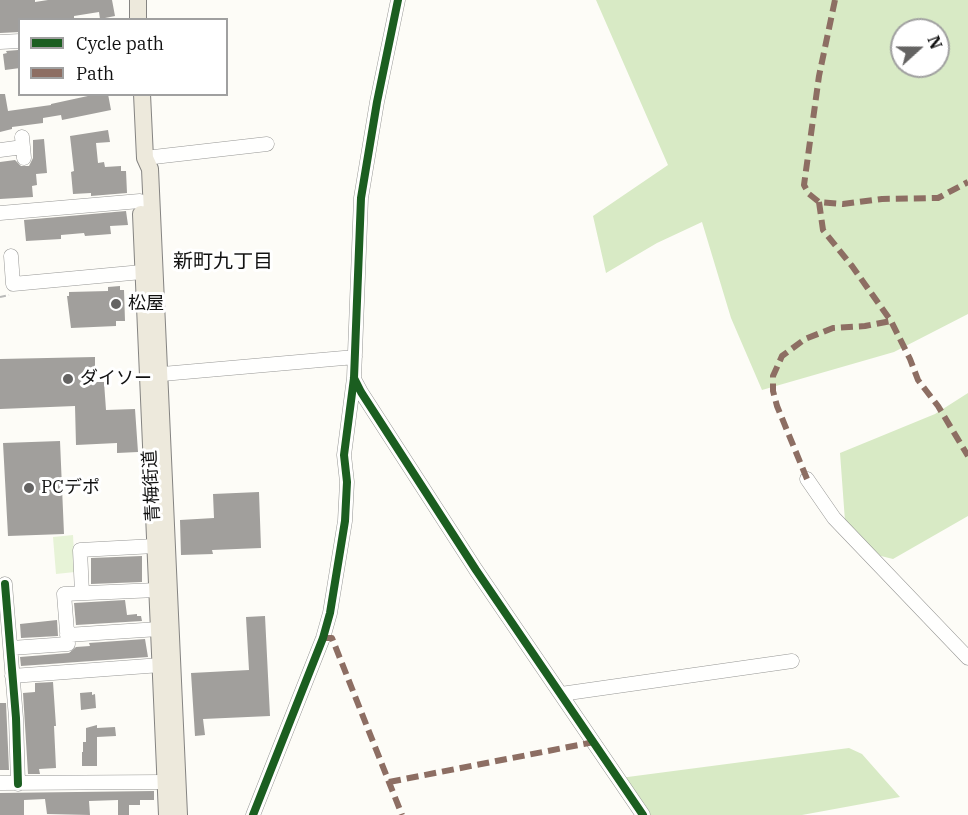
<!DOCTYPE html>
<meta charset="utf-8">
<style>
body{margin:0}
#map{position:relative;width:968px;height:815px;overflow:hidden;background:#fdfcf7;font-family:"IBM Plex Serif",serif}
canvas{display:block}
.legend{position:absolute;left:18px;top:18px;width:210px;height:78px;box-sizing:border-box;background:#fff;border:2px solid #a0a0a0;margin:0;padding:8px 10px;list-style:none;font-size:18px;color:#111}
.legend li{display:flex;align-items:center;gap:12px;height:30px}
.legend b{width:30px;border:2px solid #a0a0a0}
.north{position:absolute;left:890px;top:18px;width:60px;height:60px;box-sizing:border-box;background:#fff;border:2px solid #a0a0a0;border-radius:50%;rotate:69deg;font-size:16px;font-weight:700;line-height:24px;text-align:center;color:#111}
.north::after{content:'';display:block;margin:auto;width:21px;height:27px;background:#646362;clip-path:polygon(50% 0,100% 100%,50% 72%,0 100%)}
</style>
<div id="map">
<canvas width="968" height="815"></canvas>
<ul class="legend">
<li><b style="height:8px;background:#1b5e20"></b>Cycle path</li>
<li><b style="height:8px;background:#8d6e63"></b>Path</li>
</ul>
<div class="north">N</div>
</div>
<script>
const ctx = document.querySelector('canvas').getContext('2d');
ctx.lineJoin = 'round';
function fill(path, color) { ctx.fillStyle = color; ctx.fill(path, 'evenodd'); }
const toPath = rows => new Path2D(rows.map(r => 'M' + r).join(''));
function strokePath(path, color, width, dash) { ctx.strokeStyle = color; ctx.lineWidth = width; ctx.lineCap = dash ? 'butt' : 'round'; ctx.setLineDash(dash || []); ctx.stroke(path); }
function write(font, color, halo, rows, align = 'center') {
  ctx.font = font + ' "IBM Plex Serif","Noto Sans JP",serif'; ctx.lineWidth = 6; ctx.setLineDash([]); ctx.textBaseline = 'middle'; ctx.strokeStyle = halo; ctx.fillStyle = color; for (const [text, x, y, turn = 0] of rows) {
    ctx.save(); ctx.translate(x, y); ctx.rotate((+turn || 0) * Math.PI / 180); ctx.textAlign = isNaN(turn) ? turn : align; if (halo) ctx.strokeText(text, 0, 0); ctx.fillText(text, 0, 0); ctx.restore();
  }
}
fill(toPath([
 [73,535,75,572,56,574,53,537]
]), '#e7f3d7');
fill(toPath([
 [596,0,968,0,968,314,894,352,762,390,731,318,702,222,657,243,606,273,593,216,668,165],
 [902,30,938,30,938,66,902,66],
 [968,393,968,516,893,559,869,553,845,521,840,453,935,414],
 [849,748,862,754,900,797,802,815,644,815,620,778]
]), '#d8eac5');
fill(toPath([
 [0,0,35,0,35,2,48,0,112,0,115,16,100,19,99,12,74,16,74,20,20,20,20,32,0,33],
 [18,50,20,68,5,70,3,54,7,53,6,51],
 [0,94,5,94,8,111,51,105,51,104,97,94,108,94,111,110,62,120,61,115,43,118,43,123,12,127,12,129,0,132],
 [108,130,110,142,96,143,98,163,104,162,105,167,121,166,121,171,126,171,127,193,91,196,91,193,73,194,71,172,74,171,70,136],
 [44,139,47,173,36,174,37,185,32,186,33,197,0,199,0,162,15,160,21,166,29,166,33,158,33,140],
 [126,211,128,225,110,226,111,234,85,236,84,233,61,235,61,239,26,241,24,220],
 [120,286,120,290,124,290,125,321,116,321,116,326,71,328,67,296,69,296,69,292,108,291,108,287],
 [95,357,95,382,104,382,106,410,135,409,138,452,117,453,117,443,76,445,75,406,0,409,0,359],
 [60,441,64,534,8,536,3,443],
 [259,492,261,548,212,550,213,554,181,555,180,520,214,518,213,494],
 [142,556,142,582,91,584,91,558],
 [125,600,127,615,137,614,137,616,141,616,142,621,76,625,74,603],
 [265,616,270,716,203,719,205,735,195,736,191,673,249,670,246,617],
 [57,620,58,636,21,638,20,624],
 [145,639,148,657,21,666,20,657,69,653,76,647,90,646,89,643],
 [53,682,56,726,54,726,56,768,39,769,40,774,28,774,23,693,35,692,35,683],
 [92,692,92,695,95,694,96,708,81,710,80,693],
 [0,703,6,703,9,770,0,770],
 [97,725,97,728,115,727,116,736,97,737,97,766,82,766,82,752,83,752,83,742,86,742,86,728],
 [154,791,154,800,140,800,140,805,129,805,129,815,118,815,118,800,89,801,90,815,47,814,45,799,24,800,24,815,0,815,0,793]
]), '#a19f9c');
const minor = toPath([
 [0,42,20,41],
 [22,137,24,158],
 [0,150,23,147],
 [145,158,267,144],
 [0,213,140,201],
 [11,256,13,284,142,272],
 [151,375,355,357],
 [354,379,361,392,476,570,643,815],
 [807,479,834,518,968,658],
 [5,584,16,718,18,784],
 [82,593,80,550,155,546],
 [67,635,159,629],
 [11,648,68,644,64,594,157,590],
 [12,676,161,665],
 [561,694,792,661],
 [0,783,165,782],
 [253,815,323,638,330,613,345,521,347,482,344,455,354,378,361,198,377,102,398,0]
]);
const major = toPath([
 [138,0,138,20],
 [142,94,145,158,150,169,179,815],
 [141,214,167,815]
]);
strokePath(minor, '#979795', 15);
strokePath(major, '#858482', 18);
strokePath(toPath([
 [0,297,9,295]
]), '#b9b9b8', 2, [6, 3]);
strokePath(minor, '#fffffe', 14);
strokePath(major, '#ede9dc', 16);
strokePath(toPath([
 [835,0,819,76,804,185,809,194,819,202,843,204,882,199,938,198,968,182],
 [819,202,823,230,852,266,891,321,910,359,918,380,938,406,968,456],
 [807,479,777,406,773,391,773,376,782,356,805,339,833,328,865,326,891,321],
 [323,638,332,638,402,815],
 [389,782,594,742]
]), '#8d6e63', 6, [12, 6]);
strokePath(toPath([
 [354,378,361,392,476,570,643,815],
 [5,584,16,718,18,784],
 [253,815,323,638,330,613,345,521,347,482,344,455,354,378,361,198,377,102,398,0]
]), '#1b5e20', 8);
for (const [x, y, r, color] of [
 [116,304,6,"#646362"],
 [68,379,6,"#646362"],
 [29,488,6,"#646362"]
]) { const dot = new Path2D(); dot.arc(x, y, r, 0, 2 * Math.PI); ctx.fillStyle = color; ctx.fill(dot); strokePath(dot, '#fff', 2); }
write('18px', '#111', '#fff', [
 ["松屋",128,304],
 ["ダイソー",80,379],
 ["PCデポ",41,488]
], 'left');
write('18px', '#111', '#fff', [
 ["青梅街道",152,486,-93]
]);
write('20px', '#111', '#fff', [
 ["新町九丁目",223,262]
]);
</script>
